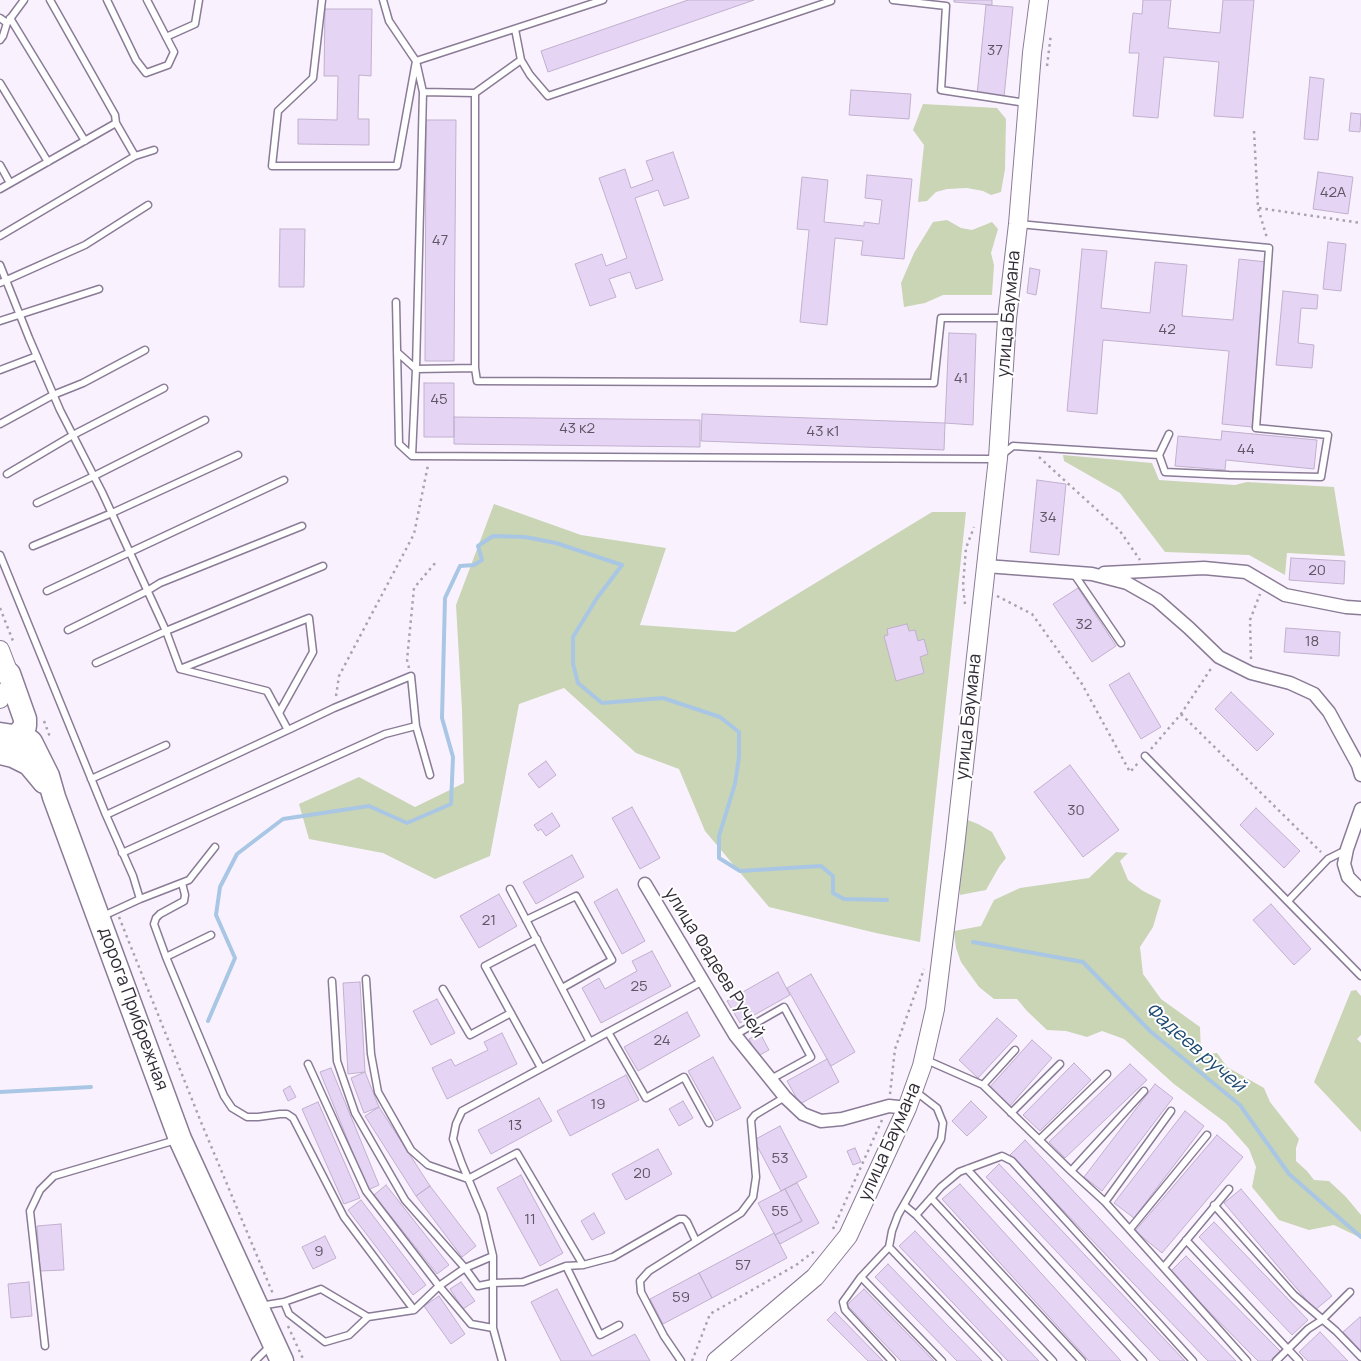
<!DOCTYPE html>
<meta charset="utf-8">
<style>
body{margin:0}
canvas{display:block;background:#f9f2fe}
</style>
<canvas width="1361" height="1361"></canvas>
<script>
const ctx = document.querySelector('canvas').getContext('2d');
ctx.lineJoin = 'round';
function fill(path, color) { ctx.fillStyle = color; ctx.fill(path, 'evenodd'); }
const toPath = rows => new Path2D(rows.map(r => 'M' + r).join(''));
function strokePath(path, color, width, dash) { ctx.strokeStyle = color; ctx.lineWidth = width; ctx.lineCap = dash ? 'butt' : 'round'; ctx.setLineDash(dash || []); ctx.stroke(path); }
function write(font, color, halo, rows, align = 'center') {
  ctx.font = font + ' Manrope,sans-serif'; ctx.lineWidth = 4; ctx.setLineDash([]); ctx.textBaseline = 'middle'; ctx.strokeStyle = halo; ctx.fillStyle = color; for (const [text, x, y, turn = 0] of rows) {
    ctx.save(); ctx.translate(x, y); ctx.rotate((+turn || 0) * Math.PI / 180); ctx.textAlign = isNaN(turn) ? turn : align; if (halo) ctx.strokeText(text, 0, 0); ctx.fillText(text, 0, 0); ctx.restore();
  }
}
fill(toPath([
 [923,104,997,108,1006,119,1005,169,1001,192,991,195,983,191,967,188,947,189,936,192,927,201,918,202,924,145,913,130],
 [947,220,961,228,972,230,992,222,998,229,991,253,994,265,992,295,943,295,925,303,904,307,901,283,914,253,933,222],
 [1063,455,1152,463,1159,480,1235,485,1247,482,1334,487,1345,556,1287,553,1285,575,1249,555,1165,552,1120,493,1064,461],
 [494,504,581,535,666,548,640,625,735,632,932,512,966,512,920,942,876,933,769,907,705,831,679,769,636,753,564,688,519,704,490,856,435,879,383,853,309,839,299,804,359,777,415,807,464,783,462,710,456,605],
 [960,817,978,824,992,832,1006,858,999,867,986,890,960,895],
 [1116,852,1128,853,1120,861,1128,880,1143,891,1161,900,1153,927,1140,947,1143,974,1161,999,1200,1027,1201,1055,1217,1053,1227,1067,1264,1088,1270,1102,1299,1139,1296,1148,1296,1161,1307,1171,1314,1180,1329,1181,1346,1197,1361,1215,1361,1238,1334,1225,1309,1230,1279,1220,1252,1187,1256,1167,1249,1149,1226,1123,1174,1084,1124,1039,1102,1031,1087,1037,1066,1031,1047,1030,1027,1011,1017,999,994,999,979,987,961,962,956,948,954,931,981,926,994,900,1020,888,1089,878],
 [1356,990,1361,996,1361,1035,1357,1039,1361,1043,1361,1132,1314,1082,1351,991]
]), '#c9d5b4');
strokePath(toPath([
 [973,942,1083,962,1150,1031,1240,1105,1289,1174,1361,1237],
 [208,1021,235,958,216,915,220,887,237,854,283,819,369,806,407,823,451,804,453,757,442,718,445,598,460,566,474,565,482,560,478,546,493,536,525,537,556,543,622,565,597,598,573,637,573,664,578,683,602,703,663,698,720,717,739,732,739,757,735,784,719,836,719,858,740,871,821,866,833,876,833,893,844,899,887,900],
 [0,1092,91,1087]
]), '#a9c7e4', 4);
const building = toPath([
 [688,0,754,0,548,72,541,51,688,0],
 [954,0,992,0,992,5,954,2,954,0],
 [1143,0,1171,0,1168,28,1220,33,1223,0,1254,0,1243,118,1214,116,1219,62,1164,57,1158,118,1133,116,1139,53,1129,53,1133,13,1142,14,1143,0],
 [986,5,1013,7,1004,97,977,95,986,5],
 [325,9,372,9,371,76,359,75,358,119,369,119,369,145,298,144,298,119,337,120,338,76,324,76,325,9],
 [1310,77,1324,79,1318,140,1304,139,1310,77],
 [851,90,911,94,909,119,849,115,851,90],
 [1351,113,1361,114,1360,132,1349,131,1351,113],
 [426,120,456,120,454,361,425,361,426,120],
 [673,152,689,198,664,206,658,190,635,198,663,280,636,289,630,272,609,279,616,297,590,306,575,264,602,254,606,266,627,258,599,178,625,169,631,188,653,180,646,161,673,152],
 [1318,172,1353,177,1348,214,1313,209,1318,172],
 [867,175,912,179,904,259,861,255,863,241,835,238,827,325,800,322,809,230,797,229,802,177,828,180,824,222,864,226,864,222,879,224,882,200,865,198,867,175],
 [280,229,305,229,304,287,279,287,280,229],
 [1328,242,1346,244,1341,291,1323,289,1328,242],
 [1082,249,1107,251,1101,308,1150,313,1155,262,1187,265,1182,316,1233,320,1239,259,1267,262,1252,427,1222,424,1229,351,1103,340,1097,414,1067,411,1082,249],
 [1030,268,1040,270,1036,295,1027,293,1030,268],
 [1283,291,1318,295,1317,309,1301,308,1298,343,1314,345,1312,368,1276,365,1283,291],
 [949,333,976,334,973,425,945,423,949,333],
 [424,383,454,383,454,437,424,437,424,383],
 [702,414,945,423,944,450,701,441,702,414],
 [454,417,700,420,700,447,454,444,454,417],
 [1222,431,1317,440,1314,469,1226,460,1225,470,1175,466,1178,436,1221,440,1222,431],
 [1037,480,1066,484,1059,555,1030,552,1037,480],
 [1291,558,1345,561,1344,584,1289,580,1291,558],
 [1078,588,1116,646,1092,662,1053,604,1078,588],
 [907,624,909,631,915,630,918,641,924,639,928,654,920,657,924,673,896,681,884,636,888,635,887,629,907,624],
 [1286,628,1340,632,1339,656,1284,652,1286,628],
 [1129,673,1161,727,1141,739,1109,685,1129,673],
 [1231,692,1274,734,1257,751,1215,709,1231,692],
 [546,761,556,775,539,788,528,774,546,761],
 [1070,765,1119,830,1083,857,1034,792,1070,765],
 [632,807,660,858,640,869,612,818,632,807],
 [1256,808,1300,851,1284,868,1240,825,1256,808],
 [552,813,560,826,546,836,541,829,538,831,534,825,552,813],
 [572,855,584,877,536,904,523,882,572,855],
 [617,889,645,941,622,954,594,902,617,889],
 [499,894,517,926,479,948,460,916,499,894],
 [1271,904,1311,949,1294,965,1253,920,1271,904],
 [652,951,671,986,601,1023,582,988,599,978,605,989,637,971,632,961,652,951],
 [778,972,790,995,740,1023,727,1001,778,972],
 [811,974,855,1052,831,1066,787,988,811,974],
 [360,982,365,1072,348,1074,343,983,360,982],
 [437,999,455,1033,431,1045,413,1011,437,999],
 [687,1012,700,1036,638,1071,624,1047,687,1012],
 [997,1018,1017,1036,978,1078,959,1060,997,1018],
 [502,1033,517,1064,447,1099,432,1068,451,1059,455,1066,488,1050,484,1042,502,1033],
 [760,1033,769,1050,758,1056,749,1039,760,1033],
 [1032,1040,1052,1058,1009,1107,988,1089,1032,1040],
 [713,1057,741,1108,716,1121,688,1071,713,1057],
 [827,1059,839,1082,800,1104,787,1081,827,1059],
 [1074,1063,1091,1080,1040,1131,1023,1115,1074,1063],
 [1130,1064,1147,1080,1065,1158,1049,1142,1130,1064],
 [331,1068,379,1185,368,1190,320,1072,331,1068],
 [365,1072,379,1107,364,1113,351,1078,365,1072],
 [626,1075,639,1100,570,1136,557,1111,626,1075],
 [1155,1084,1173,1098,1102,1191,1084,1177,1155,1084],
 [290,1086,296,1097,288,1101,283,1090,290,1086],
 [539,1098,552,1121,491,1154,478,1130,539,1098],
 [683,1101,693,1118,679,1126,669,1109,683,1101],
 [971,1101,987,1117,967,1136,952,1121,971,1101],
 [318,1102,360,1198,344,1204,302,1109,318,1102],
 [379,1107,430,1186,416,1196,365,1116,379,1107],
 [1185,1111,1204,1126,1134,1218,1114,1203,1185,1111],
 [780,1126,807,1177,781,1191,754,1140,780,1126],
 [1217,1135,1243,1157,1162,1253,1135,1231,1217,1135],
 [1025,1140,1134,1255,1236,1361,1208,1361,1010,1155,1025,1140],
 [855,1148,861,1162,853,1165,847,1151,855,1148],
 [658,1149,672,1174,626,1200,612,1174,658,1149],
 [999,1164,1185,1361,1160,1361,986,1177,999,1164],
 [521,1175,563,1253,540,1266,497,1188,521,1175],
 [797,1183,819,1223,780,1244,775,1235,802,1221,785,1189,797,1183],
 [960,1184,1121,1361,1089,1361,942,1199,960,1184],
 [386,1185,449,1265,437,1274,374,1195,386,1185],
 [430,1186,476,1246,462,1257,416,1196,430,1186],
 [785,1189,802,1221,775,1235,758,1203,785,1189],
 [1241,1189,1332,1296,1315,1310,1224,1203,1241,1189],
 [361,1200,426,1285,413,1295,348,1210,361,1200],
 [594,1213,605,1233,592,1240,581,1221,594,1213],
 [1214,1222,1308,1320,1292,1335,1199,1237,1214,1222],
 [61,1224,64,1270,40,1271,37,1226,61,1224],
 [915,1231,1039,1361,1008,1361,899,1246,915,1231],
 [774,1233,787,1258,712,1298,699,1273,774,1233],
 [325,1236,336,1258,313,1269,302,1247,325,1236],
 [1186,1256,1280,1351,1270,1361,1258,1361,1170,1272,1186,1256],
 [888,1264,982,1361,957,1361,875,1277,888,1264],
 [699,1273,712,1298,663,1324,650,1299,699,1273],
 [29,1282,32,1316,11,1318,8,1284,29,1282],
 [461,1282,475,1301,463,1309,450,1289,461,1282],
 [557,1289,592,1356,635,1334,650,1361,561,1361,531,1302,557,1289],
 [864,1289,934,1361,901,1361,847,1305,864,1289],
 [439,1296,465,1334,451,1344,424,1306,439,1296],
 [835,1312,883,1361,868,1361,827,1320,835,1312],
 [1360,1317,1361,1318,1361,1351,1343,1332,1360,1317],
 [1320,1332,1348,1361,1308,1361,1299,1352,1320,1332]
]);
fill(building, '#e5d4f3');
strokePath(building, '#c1b0ce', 1);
const lane = toPath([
 [50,0,115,115,116,123],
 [107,0,136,60,146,73,168,65,174,52,147,0],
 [322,0,313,78,278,111,272,166,397,166,416,61,603,0],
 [383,0,389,21,416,61,423,92],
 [893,0,946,6,941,90,1026,103],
 [0,18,7,23],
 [10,18,85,141],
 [515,29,521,60,530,75,548,96,831,1],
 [166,37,195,24,199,0],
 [0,40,3,36,7,23,24,0],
 [0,83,48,162],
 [0,165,10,183],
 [0,189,116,123,135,156],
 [1019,224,1269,248,1256,428,1328,435,1321,477,1229,475,1165,472,1159,455,1169,434],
 [0,236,135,156,154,150],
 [0,265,29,338,60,410,102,492,166,631,180,669,267,691,288,730,106,815],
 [0,283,85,245,148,205],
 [396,302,399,444,412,456,989,459,998,458,1013,446,1159,455],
 [0,321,99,289],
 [397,352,416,369,475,368,477,381,934,383,941,318,1005,318],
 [475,368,475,93,521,60],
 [0,370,37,356],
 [0,424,53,395,83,383,145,350],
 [412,456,416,369,423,92,475,93],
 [7,474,73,435,164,388],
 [37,503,94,476,205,420],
 [33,546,112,513,238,455],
 [0,555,106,815,133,876,140,899,189,880,215,847],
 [1074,574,1121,643],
 [47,591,284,480],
 [68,630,147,591,160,583,302,526],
 [96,663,166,631,323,566],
 [180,669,309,618,313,652,279,713],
 [288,730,334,708,411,676,416,726],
 [1145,756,1361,976],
 [91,779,166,745],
 [122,853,385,734,416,726,430,775],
 [182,883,185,895,184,901,160,914,156,918,154,924,166,957,224,1096,232,1108,247,1117,258,1117,280,1114,287,1114,293,1118,344,1217,414,1310],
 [510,889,590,1042],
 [1288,901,1328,859,1346,850],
 [101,917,140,899],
 [526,920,576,896,612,960,562,988],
 [537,939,485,966,541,1068],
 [166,957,211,935],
 [366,979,371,1054,378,1092,411,1150,428,1165,468,1179,517,1153,583,1265],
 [332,981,337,1061,355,1113,405,1200,465,1268,478,1286,493,1283,493,1328,502,1361],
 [443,989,470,1035,511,1013],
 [608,1032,646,1098,684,1077,709,1123],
 [735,1035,784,1007,811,1057,771,1079],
 [924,1059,983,1085,1071,1171,1105,1202,1247,1361],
 [308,1064,366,1191,439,1286,471,1324,493,1328],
 [983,1085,1015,1050],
 [1011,1113,1060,1064],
 [1039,1140,1107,1074],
 [967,1169,1143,1361],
 [1071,1171,1144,1091],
 [931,1198,1082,1361],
 [1105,1202,1171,1111],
 [904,1205,916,1215,1053,1361],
 [1214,1205,1294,1295,1336,1331,1361,1357],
 [916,1215,941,1187,959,1172,1002,1156,1012,1161,1193,1361],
 [1130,1229,1207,1135],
 [1186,1240,1299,1361],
 [696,1241,687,1222,684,1219,679,1219,613,1257,583,1265,566,1266,523,1282,493,1283,493,1256,483,1214,462,1164,453,1139,456,1124,462,1111,703,981],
 [889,1247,998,1361],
 [566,1266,600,1335,619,1325],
 [1164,1267,1229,1189],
 [861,1277,942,1361],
 [284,1302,289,1314,325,1342,349,1335,368,1317,414,1310,439,1286,465,1268,493,1256],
 [260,1306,284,1302,321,1289,368,1317],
 [45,1346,30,1211,40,1190,54,1176,176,1140],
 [255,1361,271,1345],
 [681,1361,664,1336,641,1292,640,1281,649,1271,741,1213,753,1197,756,1177,751,1120,755,1115,785,1097],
 [892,1361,845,1310,843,1302,861,1277,889,1247,892,1231,898,1215,941,1139,943,1123,937,1108,915,1091],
 [1276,1361,1308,1329,1322,1320,1350,1292]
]);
const street = toPath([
 [986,566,1092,574,1127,583,1157,600,1189,628,1219,657,1251,673,1290,683,1314,694,1329,712,1358,765,1361,775],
 [1104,573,1204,568,1246,572,1285,595,1346,607,1361,608],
 [1361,809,1347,849,1344,864,1348,877,1361,890],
 [645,884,735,1035,785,1097,803,1114,821,1121,842,1119,889,1106,907,1108]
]);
const secondary = toPath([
 [0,650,13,684],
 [0,693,0,699],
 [716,1361,815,1277,848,1236,907,1108,922,1066,935,1009,955,847,998,458,1007,319,1018,224,1032,53,1039,0]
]);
const highway = toPath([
 [0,734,26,738,31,742,48,776,54,797,180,1139,282,1361],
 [8,742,18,735,25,726,25,719,9,674],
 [0,753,13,756,29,764,44,782]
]);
strokePath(lane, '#8a7b96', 9);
strokePath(street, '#8a7b96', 15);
strokePath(secondary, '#8a7b96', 20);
strokePath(highway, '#8a7b96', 25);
strokePath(toPath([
 [1047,66,1051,34],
 [1254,131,1258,208,1267,238],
 [1259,208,1361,223],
 [1039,457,1120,531,1140,560],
 [997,596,1032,614,1082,684,1130,772,1139,762],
 [965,604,963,586,966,548,974,527],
 [0,608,13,641],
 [1251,659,1250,620,1260,594],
 [409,668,407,660,414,588,436,562],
 [336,696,339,676,414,534,428,465],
 [1181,714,1321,852],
 [44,721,50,737],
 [1151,749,1181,714,1212,667],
 [119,917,201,1122,273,1294],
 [890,1094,895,1049,924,969],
 [833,1229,882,1120],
 [288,1326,304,1361],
 [692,1361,710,1314,796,1265,816,1250]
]), '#a9a3ae', 2.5, [2.5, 4]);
strokePath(lane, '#fff', 6);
strokePath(street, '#fff', 12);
strokePath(secondary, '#fff', 18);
strokePath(highway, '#fff', 22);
write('15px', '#5e5565', null, [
 ["37",995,51],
 ["42А",1333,193],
 ["47",440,241],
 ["42",1167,330],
 ["41",961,379],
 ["45",439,400],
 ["43 к2",577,429],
 ["43 к1",823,432],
 ["44",1246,450],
 ["34",1048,518],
 ["20",1317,571],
 ["32",1084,625],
 ["18",1312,642],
 ["30",1076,811],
 ["21",489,921],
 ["25",639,987],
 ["24",662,1041],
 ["19",598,1105],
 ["13",515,1126],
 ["53",780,1159],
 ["20",642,1174],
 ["55",780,1212],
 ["11",530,1220],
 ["9",319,1252],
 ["57",743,1266],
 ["59",681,1298]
]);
write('18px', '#312b36', '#fff', [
 ["улица Баумана",1009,314,-85],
 ["улица Баумана",969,717,-84],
 ["улица Фадеев Ручей",714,963,58],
 ["дорога Прибрежная",133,1009,70],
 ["улица Баумана",890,1142,-66]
]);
write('italic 19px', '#1c4970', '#fff', [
 ["Фадеев ручей",1195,1048,41]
]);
</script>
